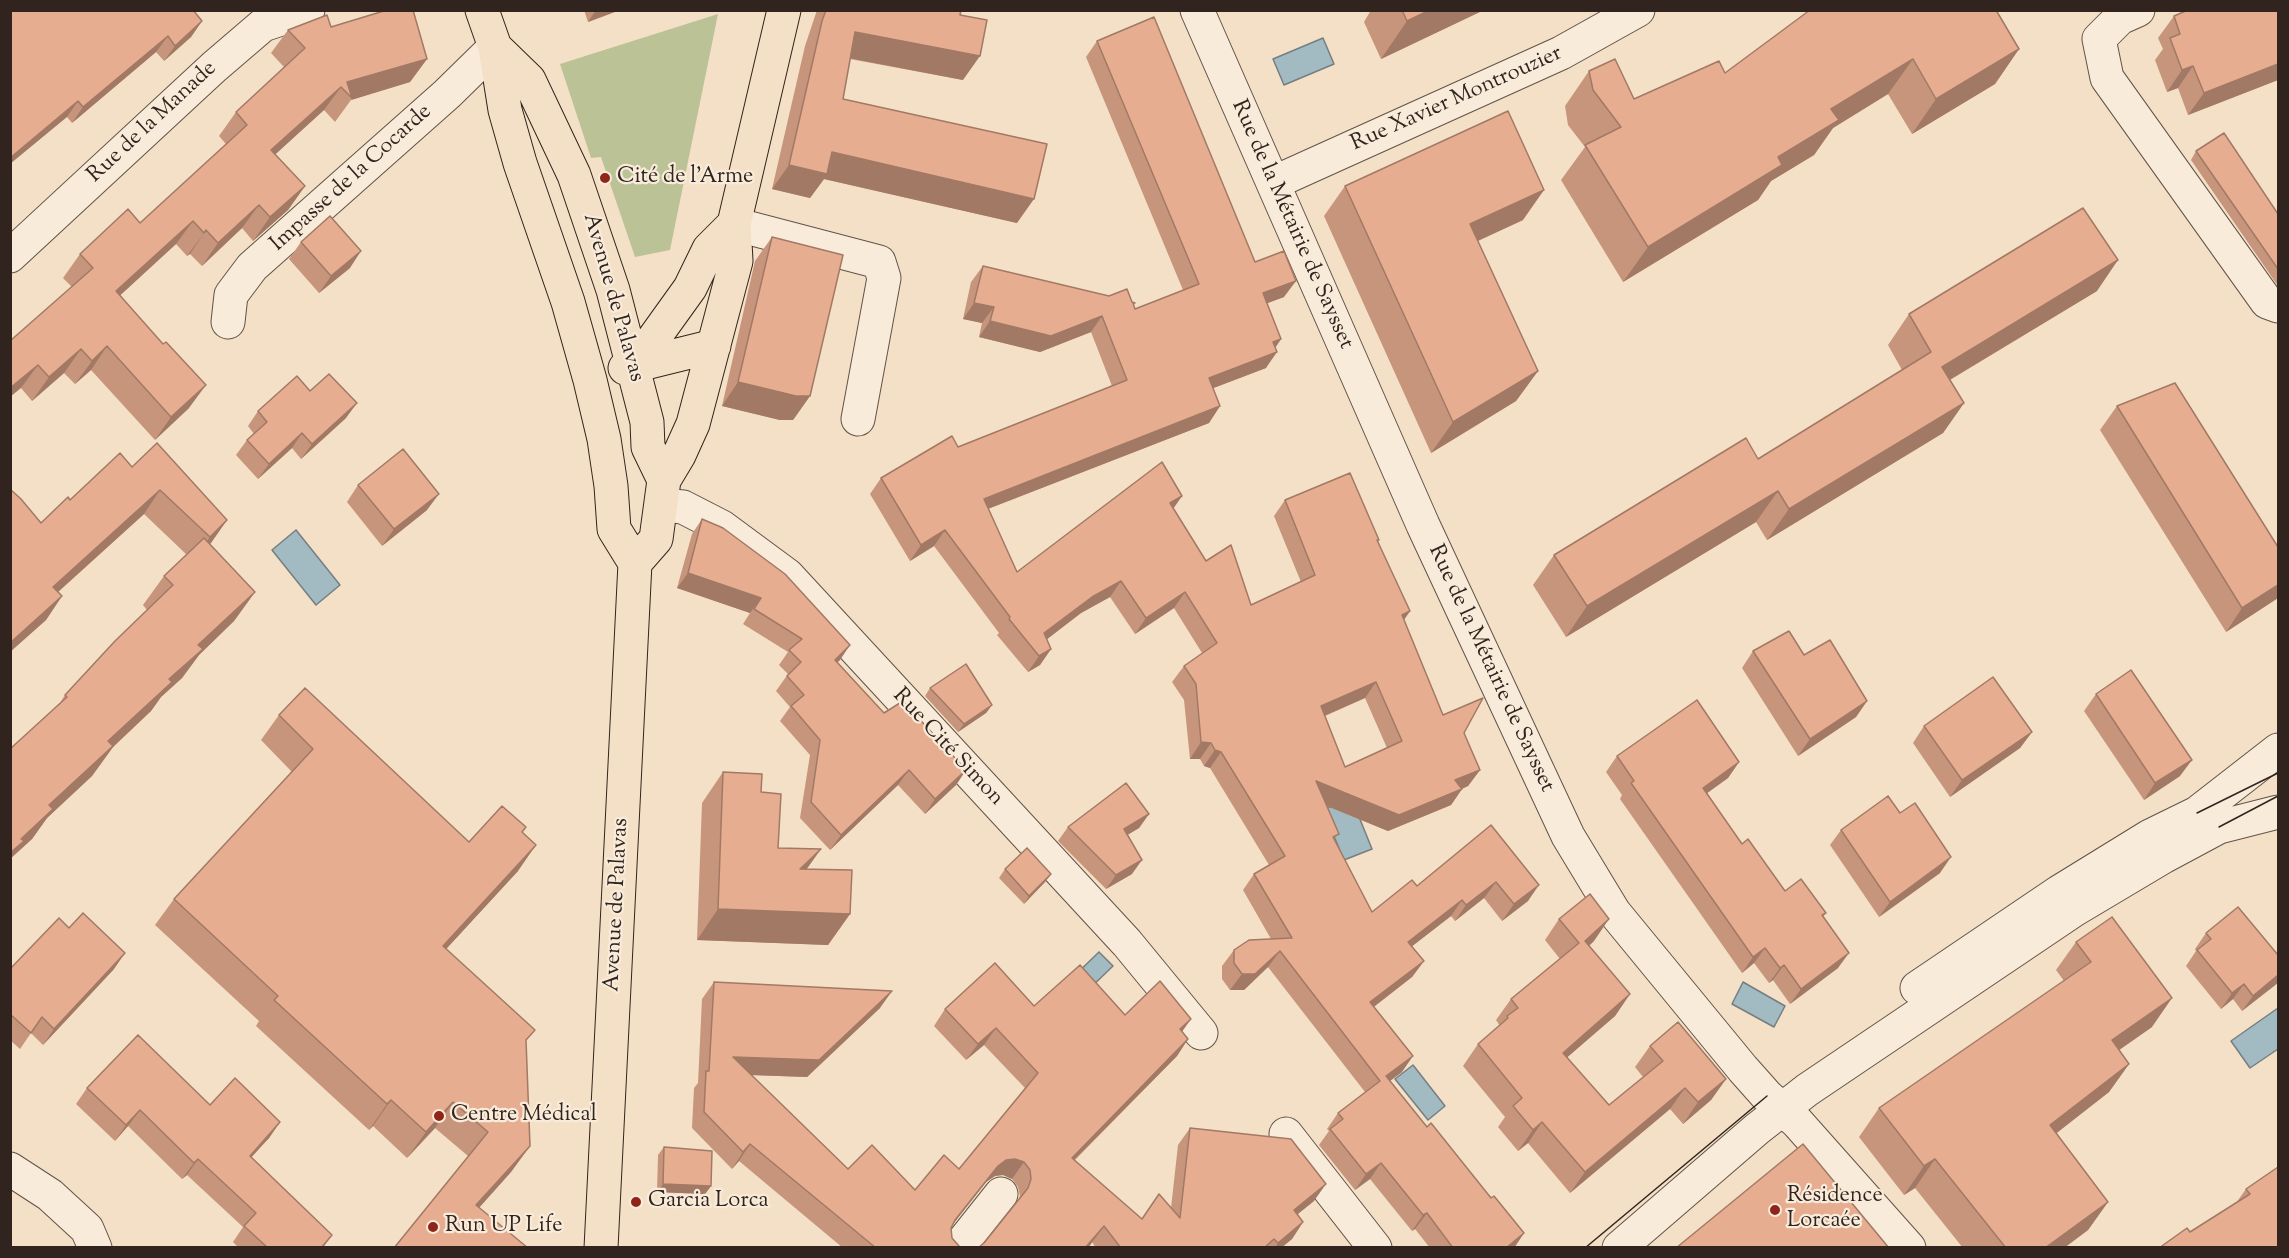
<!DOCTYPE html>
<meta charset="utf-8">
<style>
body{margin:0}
#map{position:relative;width:2289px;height:1258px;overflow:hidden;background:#f4e0c6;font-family:"Sorts Mill Goudy",serif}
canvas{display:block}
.frame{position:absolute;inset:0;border:12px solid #31241e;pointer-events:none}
</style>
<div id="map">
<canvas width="2289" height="1258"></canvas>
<div class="frame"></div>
</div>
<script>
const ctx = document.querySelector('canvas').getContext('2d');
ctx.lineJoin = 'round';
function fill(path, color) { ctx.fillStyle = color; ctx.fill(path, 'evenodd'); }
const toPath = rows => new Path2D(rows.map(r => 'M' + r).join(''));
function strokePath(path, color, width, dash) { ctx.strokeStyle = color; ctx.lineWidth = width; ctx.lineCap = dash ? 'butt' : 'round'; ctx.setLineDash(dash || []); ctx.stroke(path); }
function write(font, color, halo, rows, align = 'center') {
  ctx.font = font + ' "Sorts Mill Goudy",serif'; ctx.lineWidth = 4.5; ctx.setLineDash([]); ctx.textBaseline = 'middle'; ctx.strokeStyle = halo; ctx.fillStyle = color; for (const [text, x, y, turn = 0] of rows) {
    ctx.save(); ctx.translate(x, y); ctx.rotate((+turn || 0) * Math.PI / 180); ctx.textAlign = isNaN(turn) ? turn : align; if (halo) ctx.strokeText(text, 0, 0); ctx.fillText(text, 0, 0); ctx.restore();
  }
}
fill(toPath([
 [718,14,670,250,635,257,601,157,591,158,560,64]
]), '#bbc296');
const water = toPath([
 [1323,38,1334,64,1284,85,1273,59,1323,38],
 [296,530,340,585,316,605,272,550,296,530],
 [1351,797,1372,849,1344,860,1323,810,1351,797],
 [1099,952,1113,966,1084,994,1070,980,1099,952],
 [1743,982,1785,1006,1774,1027,1732,1004,1743,982],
 [2278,1008,2278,1049,2250,1068,2231,1041,2278,1008],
 [1413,1065,1445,1106,1428,1120,1395,1079,1413,1065]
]);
fill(water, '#a2bac1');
strokePath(water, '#757e80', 1.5);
const minor = toPath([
 [1197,10,1423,525,1568,836,1614,912,1743,1069,1767,1096,1797,1122,1909,1248],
 [2138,10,2120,18,2099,39,2107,78,2267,302,2278,306],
 [1273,183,1561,53,1638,10],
 [734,224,879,262,884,278,858,419],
 [10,256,214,67,263,25,308,10],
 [228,322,231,295,252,267,447,94,495,47],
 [662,505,683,507,722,527,787,575,1127,943,1201,1033],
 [1917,988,2059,892,2150,836,2197,813,2278,750],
 [1286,1134,1375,1248],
 [10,1169,50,1195,87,1229,95,1248],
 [958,1248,1001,1194],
 [1619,1248,1757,1129,1807,1090,2074,910,2163,857,2219,827,2278,812]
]);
const major = toPath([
 [482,10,495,47,505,110,520,163,568,302,590,380,604,439,611,486,614,529,635,563,601,1248],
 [495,47,529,80,574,175,613,290,647,422,648,447,664,480,656,539,635,563],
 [634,366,690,288,709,249,734,224],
 [625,368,714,346],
 [664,480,679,455,693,424,736,261,734,224,784,10]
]);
strokePath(minor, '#625348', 35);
strokePath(major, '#31241e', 35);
strokePath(minor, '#f8ebda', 33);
strokePath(major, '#f4e0c6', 33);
strokePath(toPath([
 [2197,813,2278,773],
 [2219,827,2278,796],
 [1585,1248,1767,1096]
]), '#31241e', 1.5);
fill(toPath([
 [10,10,202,21,191,37,164,61,156,52,72,123,67,117],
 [584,10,620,10,588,22],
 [817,10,961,10,960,15,963,80,850,59,843,99,1017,223,824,179,810,198,772,189,805,46],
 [1371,10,1484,10,1381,59,1364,22],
 [2278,10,2278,80,2188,115,2178,88,2167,92,2155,60,2163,49,2158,38,2174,16],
 [331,27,427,59,410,82,351,100,335,122,324,110,275,154,305,186,288,210,253,241,242,228,202,266,190,254,187,256,176,244,120,295,189,408,155,440,91,370,75,384,64,373,32,401,21,388,72,287,63,278,80,254,140,223,226,144,219,136,236,112,284,67,271,53,288,30],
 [1097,41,1255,262,1284,297,1267,303,1281,339,1275,348,1266,368,1213,388,1220,406,1209,423,988,509,1017,572,1182,496,1173,508,1206,561,1251,605,1301,582,1274,516,1285,500,1379,540,1378,542,1410,611,1404,620,1443,715,1464,733,1480,770,1468,786,1462,789,1451,805,1388,831,1327,806,1335,840,1372,912,1417,886,1491,825,1528,901,1502,921,1484,898,1455,921,1451,916,1412,946,1424,961,1412,977,1374,1007,1402,1072,1390,1081,1427,1127,1524,1233,1514,1248,1430,1248,1415,1229,1412,1231,1370,1179,1355,1190,1319,1145,1329,1131,1327,1129,1338,1113,1365,1092,1268,967,1244,990,1230,990,1222,979,1222,966,1234,950,1271,939,1243,890,1254,874,1269,865,1210,768,1204,766,1200,759,1190,759,1184,700,1172,682,1184,666,1202,653,1174,608,1135,634,1110,597,1081,613,1047,639,1051,649,1040,665,1028,672,997,635,999,633,934,546,910,561,870,494,881,478,1112,386,1091,332,1040,352,979,337,982,323,963,319,971,282,983,266,1133,305,1135,309,1183,290,1086,57],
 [1365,698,1387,748,1345,767,1325,716],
 [2019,49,1995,84,1912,134,1888,94,1833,128,1814,155,1771,181,1758,200,1623,282,1561,180,1585,147,1568,125,1565,106,1589,71,1634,99,1725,73],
 [2196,151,2278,214,2278,286,2191,160],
 [1345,186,1523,220,1478,241,1538,371,1516,401,1431,453,1324,216],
 [772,237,810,396,793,420,780,420,722,406,755,261],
 [301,242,350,268,319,293,289,259],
 [2097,291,1950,380,1964,403,1943,433,1767,540,1756,522,1566,637,1533,585,1554,555,1758,459,1902,370,1888,345,1909,314],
 [310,391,346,418,301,459,292,448,258,479,236,455,247,440,254,434,248,426,258,411],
 [2117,406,2278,547,2278,598,2226,632,2100,430],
 [132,467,227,520,210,544,255,592,234,621,199,655,182,678,161,697,151,711,113,747,92,776,47,818,32,839,10,859,10,749,58,706,65,695,147,610,143,605,164,576,187,555,144,514,58,592,62,596,46,620,10,652,10,489,41,523,70,500],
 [358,485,427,510,382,546,347,502],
 [702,519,840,660,837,662,884,713,966,770,956,785,925,814,898,785,830,850,800,818,810,755,780,721,790,707,776,691,788,674,779,665,788,652,743,624,750,613,677,588,692,534],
 [1753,651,1804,655,1867,701,1856,717,1798,756,1742,668],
 [930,688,992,705,986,713,958,732,925,696],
 [2096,694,2180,776,2144,800,2084,711],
 [279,715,469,842,526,827,522,832,518,871,446,949,526,1043,530,1146,511,1172,479,1208,394,1248,468,1156,435,1128,407,1158,373,1126,369,1130,256,1026,259,1021,155,925,174,899,292,772,261,740],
 [1924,726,2032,732,2020,748,1950,797,1913,743],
 [1617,756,1739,762,1728,778,1707,793,1742,844,1785,891,1826,913,1823,917,1838,968,1790,1004,1773,980,1769,983,1754,963,1742,973,1620,799,1622,795,1606,772],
 [723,772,761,792,778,848,807,869,850,914,828,945,697,940,702,803],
 [1149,814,1139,828,1127,835,1132,874,1106,889,1058,841,1068,827],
 [1841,830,1940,873,1879,917,1830,845],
 [1005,869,1051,874,1045,882,1024,904,999,878],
 [1559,919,1594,941,1589,946,1630,994,1615,1016,1567,1057,1609,1105,1643,1077,1635,1067,1650,1046,1726,1079,1711,1100,1683,1124,1670,1109,1570,1193,1528,1143,1518,1151,1498,1127,1505,1117,1463,1066,1478,1044,1500,1026,1496,1020,1511,999,1560,959,1545,940],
 [69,928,114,969,43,1045,31,1033,20,1049,10,1040,10,969],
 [2206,933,2278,955,2278,982,2242,1011,2233,999,2221,1009,2186,966,2196,951,2195,949],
 [2076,942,2152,1027,2119,1050,2129,1064,2109,1092,2056,1133,2108,1202,2088,1230,2064,1248,1963,1248,1915,1188,1904,1195,1859,1137,1879,1108,2064,981,2056,970],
 [714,982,880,1008,807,1077,751,1075,848,1169,915,1190,959,1169,1025,1088,984,1045,966,1060,934,1026,945,1009,1034,1006,1125,1015,1182,1032,1188,1039,1177,1056,1075,1160,1142,1219,1159,1194,1171,1208,1178,1145,1190,1128,1314,1201,1297,1214,1303,1222,1292,1239,1281,1248,1096,1248,1092,1242,1088,1248,978,1248,984,1243,1018,1201,1020,1196,1018,1187,1012,1179,1003,1175,995,1176,986,1182,953,1224,951,1228,952,1238,959,1246,962,1248,843,1248,739,1161,732,1169,692,1128,694,1088,698,1083,702,999],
 [87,1088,210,1105,280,1122,269,1138,251,1157,332,1235,323,1248,239,1248,233,1242,243,1227,187,1175,182,1179,128,1126,115,1141,76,1104],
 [664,1147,711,1186,705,1194,657,1192,658,1155],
 [2278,1167,2278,1248,2190,1232,2236,1203,2246,1189]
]), '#c7957c');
fill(toPath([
 [596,10,620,10,588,22],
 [1430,10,1484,10,1381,59,1407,21],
 [202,21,191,37,164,61,175,46],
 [855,32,980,56,963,80,838,56],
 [168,36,156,52,72,123,83,107],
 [2019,49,1995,84,1912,134,1936,99],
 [427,59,410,82,351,100,352,98,347,82],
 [1913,59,1888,94,1833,128,1814,155,1771,181,1758,200,1623,282,1648,247,1778,157,1831,109],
 [2278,64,2278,80,2188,115,2204,93],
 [2193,66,2178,88,2167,92,2182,70],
 [341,87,324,110,255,173,271,150],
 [78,101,67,117,10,164,10,158],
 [832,152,1034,199,1017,223,824,179,810,198,772,189,789,165],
 [305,186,288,210,253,241,270,217],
 [1544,190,1523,220,1449,254,1470,224],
 [259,205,242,228,202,266,218,243],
 [193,221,176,244,100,314,116,291],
 [206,230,190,254,187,256,204,233],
 [361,251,350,268,319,293,331,276],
 [2118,260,2097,291,1921,397,1942,367],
 [1296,281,1284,297,1252,309,1263,293],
 [974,303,994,307,982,323,963,319],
 [1102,316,1091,332,1040,352,979,337,990,321],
 [1281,339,1271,354,1277,352,1266,368,1198,394,1209,378,1273,342],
 [107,346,91,370,75,384,92,361],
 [81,349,64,373,32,401,49,377],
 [38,365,21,388,10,397,10,388],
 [1538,371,1516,401,1431,453,1453,422],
 [738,382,810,396,793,420,780,420,722,406],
 [206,385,189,408,155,440,171,417],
 [357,403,346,418,301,459,312,444],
 [1964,403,1943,433,1767,540,1789,509],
 [1220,406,1209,423,972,515,984,499],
 [302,433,292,448,258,479,269,464],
 [160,490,144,514,37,611,53,587],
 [1778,491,1756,522,1566,637,1587,606],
 [439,494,427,510,382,546,394,529],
 [1182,496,1171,512,1170,503],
 [227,520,211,543,193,561,210,537],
 [945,530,934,546,910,561,921,545],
 [688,573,761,598,750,613,677,588],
 [1121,581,1110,597,1081,613,1033,650,1044,633,1092,597],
 [2278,585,2278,598,2226,632,2242,608],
 [255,592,234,621,199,655,182,678,161,697,151,711,113,747,92,776,47,818,32,839,10,859,10,853,21,839,49,805,108,741,169,679,198,645],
 [1185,592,1174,608,1135,634,1146,618],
 [62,596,46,620,10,652,10,643],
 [1410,611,1399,627,1402,615],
 [850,645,840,660,824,675,835,660],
 [1051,649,1040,665,1028,672,1039,656],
 [1376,682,1365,698,1310,722,1321,706],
 [1867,701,1856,717,1798,756,1810,739],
 [992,705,986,713,958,732,964,724],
 [2032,732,2020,748,1950,797,1962,780],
 [1201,742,1211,743,1200,759,1190,759],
 [1215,750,1221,752,1210,768,1204,766],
 [2192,760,2180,776,2144,800,2155,783],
 [1739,762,1728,778,1692,804,1703,788],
 [909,770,898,785,830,850,841,835],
 [966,770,956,785,925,814,935,799],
 [1480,770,1468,786,1452,793,1462,789,1451,805,1388,831,1305,797,1316,781,1455,780],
 [1149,814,1139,828,1114,843,1124,829],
 [536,845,518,871,425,972,443,946],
 [821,849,799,880,800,869],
 [1951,857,1940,873,1879,917,1890,902],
 [1142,860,1132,874,1106,889,1116,875],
 [1051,874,1045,882,1024,904,1029,896],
 [1496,882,1484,898,1455,921,1466,905],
 [1539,885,1528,901,1502,921,1514,904],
 [1462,900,1451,916,1397,958,1408,942],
 [718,909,850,914,828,945,697,940],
 [1609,919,1594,941,1570,962,1585,941],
 [1765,948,1754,963,1742,973,1753,957],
 [1280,951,1268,967,1244,990,1230,990,1242,974],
 [125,953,114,969,43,1045,54,1029],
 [1849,953,1838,968,1790,1004,1801,989],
 [1424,961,1412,977,1359,1018,1370,1002],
 [1784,965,1773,980,1769,983,1780,968],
 [2278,975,2278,983,2242,1011,2253,996],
 [2244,984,2233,999,2221,1009,2232,993],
 [892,991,880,1008,807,1077,722,1074,733,1057],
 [1630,994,1615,1016,1548,1074,1563,1053],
 [2172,998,2152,1027,2092,1069,2112,1040],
 [1191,1019,1179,1036,1180,1029],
 [996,1028,984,1045,966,1060,978,1044],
 [1188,1039,1177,1056,1060,1174,1072,1158],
 [1413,1056,1402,1072,1375,1092,1386,1076],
 [2129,1064,2109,1092,2030,1154,2050,1125],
 [1726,1079,1711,1100,1683,1124,1698,1102],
 [1685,1088,1670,1109,1570,1193,1585,1172],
 [391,1100,373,1126,369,1130,387,1104],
 [453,1102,435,1128,407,1158,426,1132],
 [140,1110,128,1126,115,1141,126,1125],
 [280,1122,269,1138,238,1172,250,1156],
 [1542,1122,1528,1143,1518,1151,1533,1130],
 [750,1144,739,1161,732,1169,743,1152],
 [530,1146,511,1172,458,1231,476,1205],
 [198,1159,187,1175,182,1179,194,1163],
 [1015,1159,1024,1162,1012,1179,1003,1175,995,1176,986,1182,943,1237,955,1220,998,1166,1006,1160],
 [1935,1159,1915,1188,1904,1195,1924,1166],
 [1381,1163,1370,1179,1355,1190,1366,1174],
 [663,1184,711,1186,705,1194,657,1192],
 [1326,1184,1314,1201,1282,1227,1294,1210],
 [2108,1202,2088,1230,2064,1248,2045,1248],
 [1427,1213,1415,1229,1412,1231,1423,1215],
 [1303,1222,1292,1239,1281,1248,1275,1248,1278,1243],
 [1104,1226,1088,1248,1085,1248],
 [1524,1233,1514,1248,1506,1248]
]), '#a27965');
const building = toPath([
 [10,10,193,10,202,21,175,46,168,36,83,107,78,101,10,158,10,10],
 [387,10,413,10,427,59,347,82,352,98,341,87,271,150,305,186,270,217,259,205,218,243,206,230,204,233,193,221,116,291,163,344,166,342,206,385,171,417,107,346,92,361,81,349,49,377,38,365,10,388,10,341,93,268,80,254,128,209,140,223,247,125,236,112,305,48,288,30,327,15,331,27,387,10],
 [826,10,961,10,960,15,987,20,980,56,855,32,843,99,1047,144,1034,199,832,152,827,174,789,165,822,21,826,10],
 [1402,10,1430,10,1407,21,1402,10],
 [1810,10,1996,10,2019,49,1936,99,1913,59,1831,109,1839,120,1778,157,1782,165,1648,247,1585,145,1621,127,1593,90,1589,71,1615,59,1634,99,1719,61,1725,73,1810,10],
 [2188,10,2278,10,2278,64,2204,93,2193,66,2182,70,2170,38,2180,34,2174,16,2188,10],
 [1154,17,1255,262,1284,251,1296,281,1263,293,1281,339,1273,342,1277,352,1209,378,1220,406,984,499,1017,572,1162,462,1182,496,1170,503,1206,561,1231,545,1251,605,1315,575,1285,500,1350,473,1379,540,1377,540,1410,611,1402,615,1443,715,1483,698,1464,733,1480,770,1455,780,1462,789,1399,815,1316,781,1339,834,1333,837,1372,912,1412,880,1417,886,1491,825,1539,885,1514,904,1496,882,1466,905,1462,900,1408,942,1424,961,1370,1002,1413,1056,1386,1076,1427,1127,1431,1123,1491,1198,1494,1196,1524,1233,1506,1248,1462,1248,1461,1247,1453,1248,1427,1213,1423,1215,1381,1163,1366,1174,1330,1129,1343,1119,1338,1113,1380,1081,1280,951,1255,974,1242,974,1234,963,1234,950,1249,940,1292,938,1254,874,1285,856,1221,752,1215,750,1211,743,1201,742,1196,684,1184,666,1217,643,1185,592,1146,618,1121,581,1092,597,1044,633,1051,649,1039,656,1009,619,1010,617,945,530,921,545,881,478,952,436,958,447,1127,380,1102,316,1051,336,990,321,994,307,974,303,983,266,1109,296,1127,289,1132,302,1135,303,1133,303,1135,309,1199,284,1097,41,1154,17],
 [1376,682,1402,741,1345,767,1321,706,1376,682],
 [1508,111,1544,190,1470,224,1538,371,1453,422,1345,186,1508,111],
 [2224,133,2278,214,2278,269,2196,151,2224,133],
 [2083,208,2118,260,1942,367,1964,403,1789,509,1778,491,1587,606,1554,555,1746,438,1758,459,1931,352,1909,314,2083,208],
 [330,216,361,251,331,276,301,242,330,216],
 [772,237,843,255,810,396,796,396,738,382,772,237],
 [329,374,357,403,312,444,302,433,269,464,247,440,267,422,258,411,297,376,310,391,329,374],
 [2175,383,2278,547,2278,585,2242,608,2117,406,2175,383],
 [157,443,227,520,210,537,160,490,53,587,62,596,10,643,10,489,21,499,41,523,68,497,70,500,120,453,132,467,157,443],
 [403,449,439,494,394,529,358,485,403,449],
 [702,519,723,528,785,574,850,645,835,660,884,713,903,701,966,770,935,799,909,770,841,835,811,802,820,740,791,706,804,695,787,676,801,662,789,650,802,639,754,609,761,598,688,573,702,519],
 [204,538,255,592,198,645,203,649,169,679,172,682,108,741,113,746,49,805,53,809,21,839,24,841,10,853,10,749,67,697,65,695,115,641,173,585,164,576,204,538],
 [1789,631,1804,655,1830,640,1867,701,1810,739,1753,651,1789,631],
 [966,664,992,705,964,724,930,688,966,664],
 [2131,670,2192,760,2155,783,2096,694,2131,670],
 [1993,677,2032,732,1962,780,1924,726,1993,677],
 [305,688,469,842,502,806,526,827,522,832,536,845,443,946,535,1030,526,1040,530,1146,476,1205,528,1248,394,1248,488,1132,453,1102,426,1132,391,1100,387,1104,274,1000,278,996,174,899,313,749,279,715,305,688],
 [1697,700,1739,762,1703,788,1742,844,1748,839,1785,891,1801,879,1826,913,1822,915,1849,953,1801,989,1784,965,1780,968,1765,948,1753,957,1631,783,1634,781,1617,756,1697,700],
 [723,772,762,774,761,792,781,794,778,848,821,849,800,869,852,870,850,914,718,909,723,772],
 [1126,783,1149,814,1124,829,1142,860,1116,875,1068,827,1126,783],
 [1888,796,1900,813,1915,803,1951,857,1890,902,1841,830,1888,796],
 [1027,848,1051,874,1029,896,1005,869,1027,848],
 [1590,894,1609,919,1585,941,1630,994,1563,1053,1609,1105,1663,1061,1650,1046,1678,1022,1726,1079,1698,1102,1685,1088,1585,1172,1542,1122,1533,1130,1513,1106,1522,1098,1478,1044,1508,1018,1507,1016,1518,1008,1511,999,1579,943,1559,919,1590,894],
 [2238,907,2278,955,2278,975,2253,996,2244,984,2232,993,2197,950,2211,939,2206,933,2238,907],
 [83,913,125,953,54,1029,42,1017,31,1033,10,1014,10,969,59,918,69,928,83,913],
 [2112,917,2172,998,2112,1040,2129,1064,2050,1125,2108,1202,2045,1248,2006,1248,1935,1159,1924,1166,1879,1108,2091,962,2076,942,2112,917],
 [995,963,1034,1006,1080,965,1125,1015,1160,981,1191,1019,1180,1029,1188,1039,1072,1158,1142,1219,1159,1194,1180,1218,1190,1128,1291,1139,1326,1184,1294,1210,1303,1222,1278,1243,1274,1239,1264,1248,1121,1248,1104,1226,1085,1248,978,1248,984,1243,1028,1188,1031,1179,1030,1170,1024,1162,1015,1159,1006,1160,998,1166,955,1220,951,1228,952,1238,959,1246,962,1248,876,1248,750,1144,743,1152,704,1112,706,1071,709,1071,714,982,892,991,819,1060,733,1057,848,1169,872,1145,915,1190,944,1155,959,1169,1038,1073,996,1028,978,1044,945,1009,995,963],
 [138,1035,210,1105,235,1078,280,1122,250,1156,332,1235,321,1248,268,1248,244,1226,256,1213,198,1159,194,1163,140,1110,126,1125,87,1088,138,1035],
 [1803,1144,1889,1248,1676,1248,1803,1144],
 [664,1147,712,1151,711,1186,663,1184,664,1147],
 [2278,1167,2278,1248,2159,1248,2187,1228,2190,1232,2250,1194,2246,1189,2278,1167]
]);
fill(building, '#e7ad90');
strokePath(building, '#a27965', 1.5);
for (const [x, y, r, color] of [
 [605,178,6,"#8f2418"],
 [439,1116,6,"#8f2418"],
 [636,1202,6,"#8f2418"],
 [1775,1210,6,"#8f2418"],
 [433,1227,6,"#8f2418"]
]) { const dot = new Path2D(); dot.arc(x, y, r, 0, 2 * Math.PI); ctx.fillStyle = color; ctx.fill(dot); strokePath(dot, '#f8ebda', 2); }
write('22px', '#31241e', '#f8ebda', [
 ["Rue Xavier Montrouzier",1457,100,-24],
 ["Rue de la Manade",153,123,-43],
 ["Impasse de la Cocarde",352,179,-42],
 ["Rue de la Métairie de Saysset",1291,225,66],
 ["Avenue de Palavas",612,298,74],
 ["Rue de la Métairie de Saysset",1490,669,65],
 ["Rue Cité Simon",947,748,47],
 ["Avenue de Palavas",618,905,-87]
]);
write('22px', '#31241e', '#f8ebda', [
 ["Cité de l'Arme",617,178],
 ["Centre Médical",451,1116],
 ["Résidence",1787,1197],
 ["Lorcaée",1787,1222],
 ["Garcia Lorca",648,1202],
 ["Run UP Life",445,1227]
], 'left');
</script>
